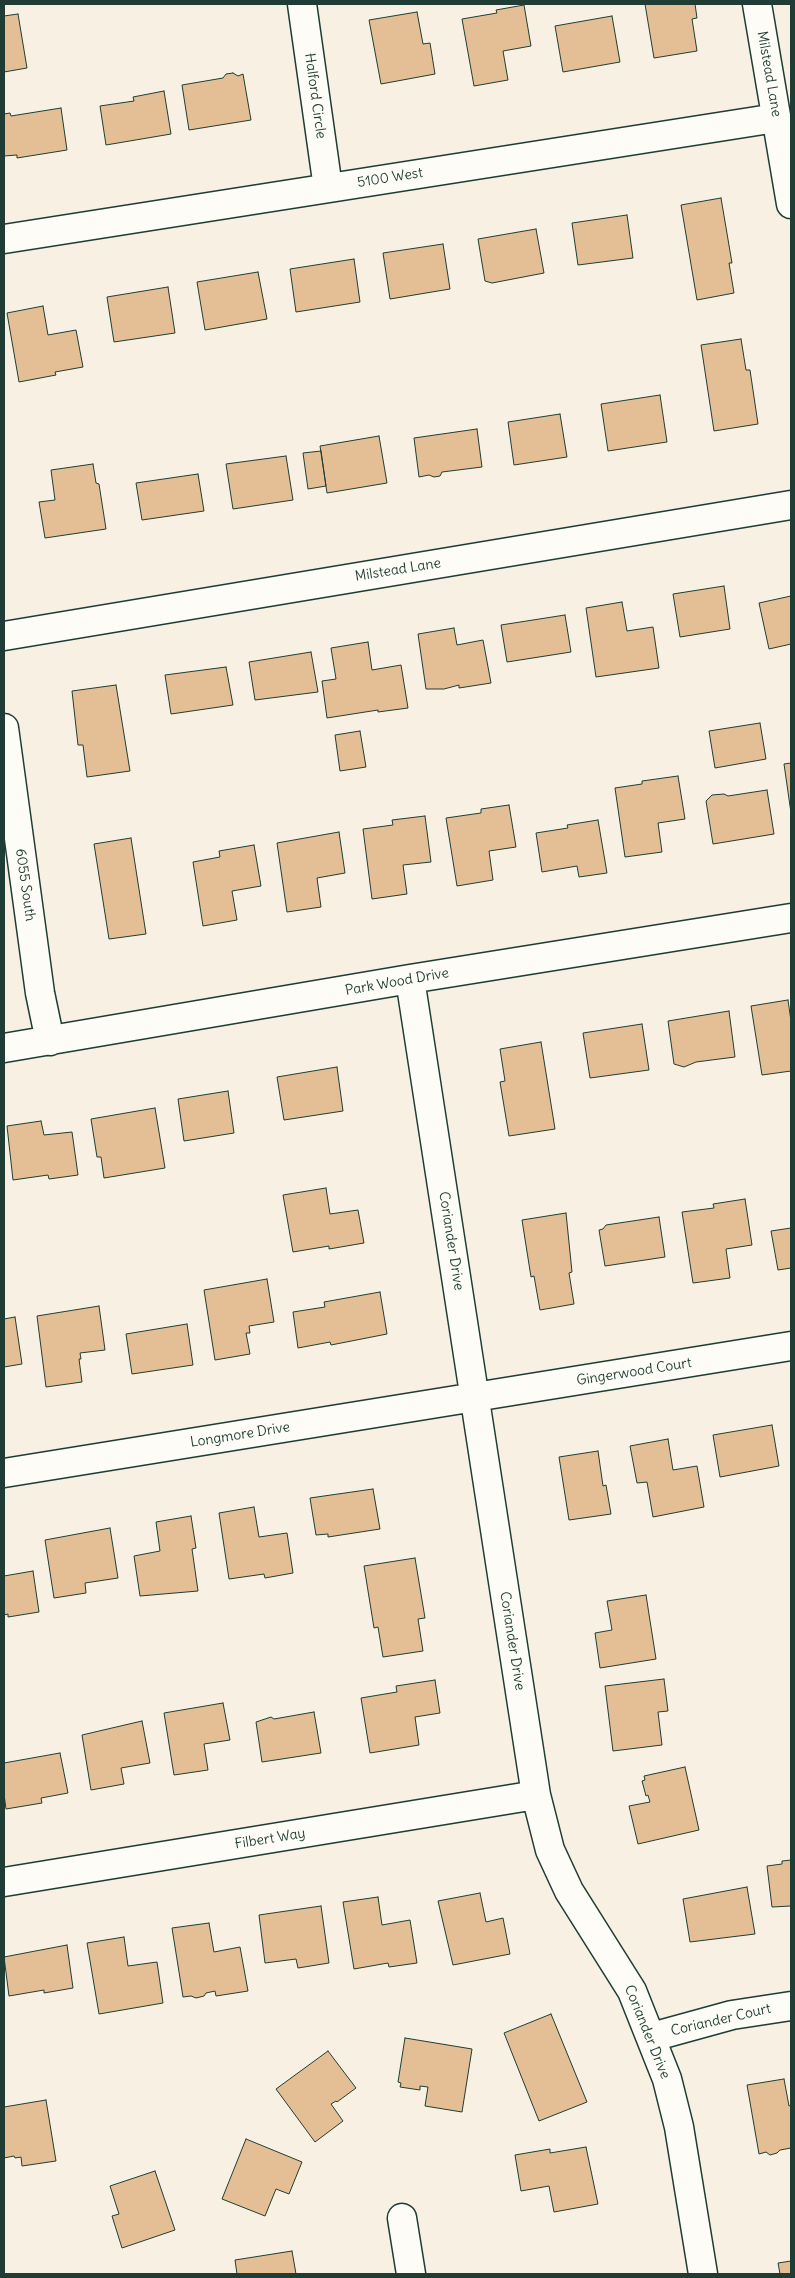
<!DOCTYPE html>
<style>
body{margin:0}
#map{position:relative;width:795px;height:2278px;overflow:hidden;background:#f8f0e3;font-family:Delius,sans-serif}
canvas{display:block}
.frame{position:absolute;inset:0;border:5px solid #1f3d34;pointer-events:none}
</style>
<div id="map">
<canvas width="795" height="2278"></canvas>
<div class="frame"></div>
</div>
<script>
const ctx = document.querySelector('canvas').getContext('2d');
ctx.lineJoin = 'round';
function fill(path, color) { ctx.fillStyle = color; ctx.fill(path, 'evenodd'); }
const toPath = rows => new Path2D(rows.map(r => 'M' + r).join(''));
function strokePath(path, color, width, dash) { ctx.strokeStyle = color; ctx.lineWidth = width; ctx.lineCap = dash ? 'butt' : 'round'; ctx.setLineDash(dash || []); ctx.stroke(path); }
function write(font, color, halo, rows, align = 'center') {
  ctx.font = font + ' Delius,sans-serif'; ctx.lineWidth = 4; ctx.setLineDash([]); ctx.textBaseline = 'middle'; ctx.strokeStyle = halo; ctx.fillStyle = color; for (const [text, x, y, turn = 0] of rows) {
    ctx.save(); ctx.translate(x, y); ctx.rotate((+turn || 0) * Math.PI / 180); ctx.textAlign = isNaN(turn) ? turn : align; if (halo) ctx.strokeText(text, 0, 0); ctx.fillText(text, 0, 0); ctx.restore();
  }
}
const building = toPath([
 [645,4,695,4,697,18,692,19,697,51,654,58,645,4],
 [524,5,531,46,503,51,508,80,474,86,462,19,497,13,496,10,524,5],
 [417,12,423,44,430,43,435,74,381,84,369,20,417,12],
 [18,14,27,68,4,72,4,16,18,14],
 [612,16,620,62,563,72,555,26,612,16],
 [233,73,238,76,243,74,251,120,189,130,182,85,223,78,226,74,233,73],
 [164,91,171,134,106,145,100,106,134,101,133,97,164,91],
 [61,108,67,150,17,158,17,155,4,156,4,114,10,113,11,116,61,108],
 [721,198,732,263,729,263,734,293,697,300,681,205,721,198],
 [627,215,633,258,578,265,572,223,627,215],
 [536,229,544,273,492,283,485,281,478,239,536,229],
 [443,244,450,289,390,299,383,253,443,244],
 [354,259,360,302,296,312,290,269,354,259],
 [258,272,267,319,205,330,197,282,258,272],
 [168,287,175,333,114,342,107,297,168,287],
 [43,306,48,335,76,330,83,367,55,372,56,375,19,382,7,313,43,306],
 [741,339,746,370,750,370,758,424,714,431,701,345,741,339],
 [660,395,667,442,608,451,601,404,660,395],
 [560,414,567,457,514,465,508,422,560,414],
 [477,429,482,467,442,472,440,476,434,477,429,475,419,477,414,438,477,429],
 [379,436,387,483,327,493,320,446,379,436],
 [321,451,326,486,308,489,303,453,321,451],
 [286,456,293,500,233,509,226,464,286,456],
 [93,464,96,483,99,484,106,529,45,538,39,502,55,500,51,470,93,464],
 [198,474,204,511,142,520,136,483,198,474],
 [724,586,730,629,680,637,673,594,724,586],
 [791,596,791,644,769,649,759,603,791,596],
 [622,602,627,631,653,627,659,668,596,677,586,608,622,602],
 [565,615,571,652,507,662,501,625,565,615],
 [454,628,457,645,483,640,491,683,459,688,459,685,444,689,426,689,418,634,454,628],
 [368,642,372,670,401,665,408,708,378,712,378,710,327,718,322,681,336,679,331,648,368,642],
 [311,652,318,692,255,700,249,662,311,652],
 [226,667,233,705,171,714,165,675,226,667],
 [116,685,130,771,87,777,83,745,78,745,72,691,116,685],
 [760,723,766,759,715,768,709,731,760,723],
 [360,731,366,767,340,771,335,735,360,731],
 [791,763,791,813,784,764,791,763],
 [678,776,685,819,658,823,662,852,625,857,615,788,642,784,642,781,678,776],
 [767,790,774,834,713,844,706,801,712,795,724,794,728,796,767,790],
 [509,805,516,847,489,851,493,880,457,886,446,818,481,813,481,809,509,805],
 [425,816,431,862,403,865,407,894,372,899,363,829,393,825,392,820,425,816],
 [598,820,607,873,579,877,577,866,542,872,536,833,568,828,567,825,598,820],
 [339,832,345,873,317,878,321,907,287,912,277,843,339,832],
 [131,838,146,934,109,939,94,844,131,838],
 [254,845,261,886,232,891,237,920,203,926,193,862,220,857,219,851,254,845],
 [788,1000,791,1021,791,1071,762,1075,751,1006,788,1000],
 [729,1011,735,1057,696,1062,684,1067,674,1064,668,1021,729,1011],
 [642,1024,649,1070,590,1078,583,1033,642,1024],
 [541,1042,555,1129,509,1136,500,1082,505,1081,500,1049,541,1042],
 [337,1067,343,1111,284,1120,277,1077,337,1067],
 [228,1091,234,1133,184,1141,178,1099,228,1091],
 [155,1108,165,1168,104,1178,101,1157,97,1157,91,1119,155,1108],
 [41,1121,44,1135,72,1132,78,1175,49,1179,48,1175,13,1180,7,1126,41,1121],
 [326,1188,330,1214,358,1210,364,1243,329,1249,329,1246,293,1252,283,1195,326,1188],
 [745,1199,752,1245,726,1249,730,1278,693,1283,682,1212,714,1208,713,1204,745,1199],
 [566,1213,572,1272,569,1273,574,1304,540,1310,534,1276,531,1277,522,1220,566,1213],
 [659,1217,665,1257,605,1266,599,1230,603,1229,606,1225,659,1217],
 [791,1228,791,1268,778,1270,771,1231,791,1228],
 [267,1279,274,1322,249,1326,250,1333,246,1333,250,1354,215,1360,204,1290,267,1279],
 [380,1292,387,1334,331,1345,330,1342,298,1348,293,1312,325,1307,324,1302,380,1292],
 [99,1306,105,1350,80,1353,81,1359,79,1359,82,1382,46,1387,37,1316,99,1306],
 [15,1317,22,1364,4,1367,4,1319,15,1317],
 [187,1324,193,1365,132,1374,126,1334,187,1324],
 [772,1425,779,1466,720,1477,713,1435,772,1425],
 [668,1439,673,1470,697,1466,704,1507,653,1517,647,1482,637,1483,630,1446,668,1439],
 [598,1451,603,1486,606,1485,611,1514,569,1520,559,1457,598,1451],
 [373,1489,380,1529,328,1537,328,1534,316,1535,310,1498,373,1489],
 [254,1507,259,1537,287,1533,293,1573,265,1578,264,1574,229,1579,219,1513,254,1507],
 [191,1516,196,1548,192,1549,198,1591,140,1596,134,1556,160,1551,156,1522,191,1516],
 [110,1528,118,1578,85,1583,86,1593,54,1598,45,1540,110,1528],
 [415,1558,425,1618,418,1619,423,1651,383,1657,378,1627,374,1628,364,1566,415,1558],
 [33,1571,39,1612,8,1617,8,1614,4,1615,4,1576,33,1571],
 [646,1595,656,1659,600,1668,595,1633,612,1630,607,1601,646,1595],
 [664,1679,668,1711,658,1712,662,1745,613,1751,605,1686,664,1679],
 [435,1680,440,1713,415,1717,419,1745,370,1753,361,1698,397,1692,396,1686,435,1680],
 [223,1703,230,1740,204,1744,208,1770,174,1775,164,1713,223,1703],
 [314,1712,321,1753,262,1762,256,1722,271,1717,274,1719,314,1712],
 [142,1721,150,1763,121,1768,124,1784,91,1790,82,1735,142,1721],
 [60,1753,68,1793,41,1798,42,1803,6,1809,4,1794,4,1763,60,1753],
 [685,1767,699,1830,638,1844,629,1806,650,1802,648,1795,646,1796,642,1781,645,1780,644,1776,685,1767],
 [791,1860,791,1906,772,1907,767,1866,782,1864,782,1861,791,1860],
 [747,1887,755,1934,690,1942,683,1899,747,1887],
 [480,1893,486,1922,503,1918,510,1954,453,1965,438,1901,480,1893],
 [378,1897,382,1925,410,1920,417,1963,389,1967,388,1963,354,1969,343,1902,378,1897],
 [321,1906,329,1963,298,1968,296,1959,265,1963,259,1915,321,1906],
 [209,1923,214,1952,240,1947,248,1991,216,1996,215,1991,206,1993,204,1996,196,1998,191,1996,183,1997,172,1928,209,1923],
 [124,1937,128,1966,157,1962,163,2003,99,2014,87,1943,124,1937],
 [67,1945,73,1988,44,1993,44,1990,9,1996,4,1957,67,1945],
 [551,2014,587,2102,539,2121,504,2033,551,2014],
 [405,2038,472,2049,462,2112,425,2106,428,2087,420,2086,420,2090,400,2087,401,2083,398,2082,405,2038],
 [328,2051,356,2088,337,2102,336,2101,331,2104,343,2121,315,2142,276,2089,328,2051],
 [784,2079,789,2106,791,2105,791,2148,780,2150,777,2153,770,2155,766,2152,759,2154,747,2085,784,2079],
 [46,2100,56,2161,22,2166,21,2157,15,2158,14,2156,4,2158,4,2107,46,2100],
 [246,2139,302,2162,289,2194,276,2189,265,2216,222,2199,246,2139],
 [586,2147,598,2204,554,2212,549,2186,521,2191,515,2155,550,2149,550,2153,586,2147],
 [155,2171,175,2230,122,2248,112,2216,119,2214,110,2186,155,2171],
 [292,2251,296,2274,237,2274,235,2260,292,2251],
 [791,2261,791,2274,780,2274,778,2263,791,2261]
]);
fill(building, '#e4bf95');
strokePath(building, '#1f3d34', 1);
const minor = toPath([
 [302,4,328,188],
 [757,4,791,204],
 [4,239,776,118],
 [4,636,791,505],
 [4,728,40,993,50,1041],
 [410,979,536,1795,550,1850,569,1891,632,1991,667,2079,679,2127,703,2274],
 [4,1048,410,979,791,918],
 [4,1473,791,1346],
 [4,1882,536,1795],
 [652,2037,732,2015,791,2006],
 [402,2218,411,2274]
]);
strokePath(minor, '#1f3d34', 31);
strokePath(minor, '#fdfcf7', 28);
write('14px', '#1f3d34', '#fdfcf7', [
 ["Milstead Lane",769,74,80],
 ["Halford Circle",315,96,82],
 ["5100 West",390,178,-9],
 ["Milstead Lane",398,570,-9],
 ["6055 South",25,885,82],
 ["Park Wood Drive",397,982,-10],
 ["Coriander Drive",451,1241,81],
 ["Gingerwood Court",634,1372,-9],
 ["Longmore Drive",240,1435,-9],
 ["Coriander Drive",512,1641,81],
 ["Filbert Way",270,1839,-9],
 ["Coriander Court",721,2020,-13],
 ["Coriander Drive",647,2032,68]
]);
</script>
